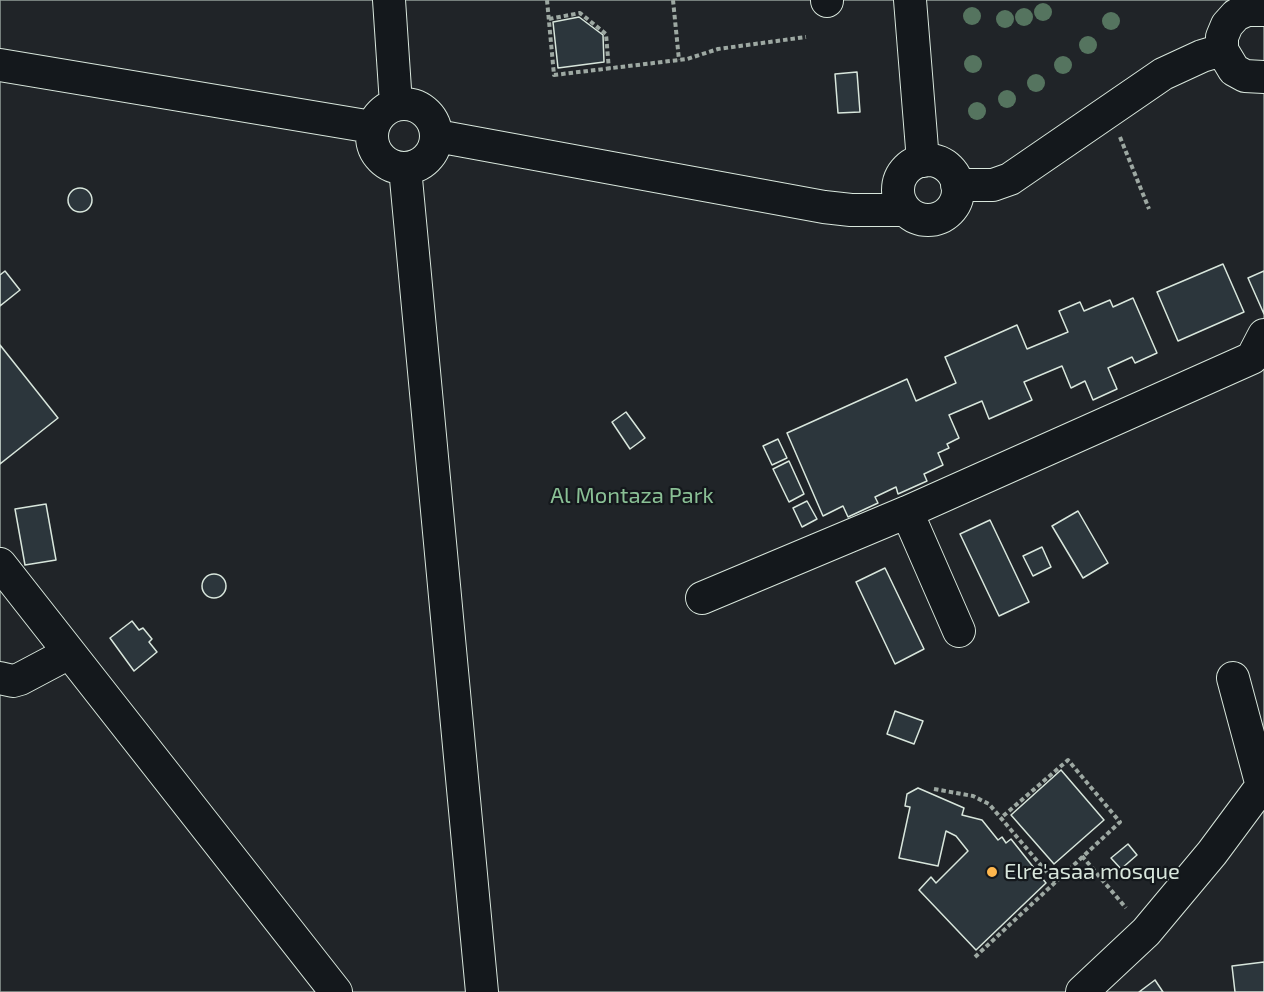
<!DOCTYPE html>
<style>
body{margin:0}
canvas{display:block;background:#14181c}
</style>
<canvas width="1264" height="992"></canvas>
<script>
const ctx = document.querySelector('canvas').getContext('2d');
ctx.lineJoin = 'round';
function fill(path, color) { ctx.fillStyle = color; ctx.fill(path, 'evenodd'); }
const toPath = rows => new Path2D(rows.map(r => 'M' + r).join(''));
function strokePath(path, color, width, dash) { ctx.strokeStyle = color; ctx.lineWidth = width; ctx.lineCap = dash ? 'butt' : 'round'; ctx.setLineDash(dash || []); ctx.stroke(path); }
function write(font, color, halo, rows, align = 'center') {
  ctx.font = font + ' "Exo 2",sans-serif'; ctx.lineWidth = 4.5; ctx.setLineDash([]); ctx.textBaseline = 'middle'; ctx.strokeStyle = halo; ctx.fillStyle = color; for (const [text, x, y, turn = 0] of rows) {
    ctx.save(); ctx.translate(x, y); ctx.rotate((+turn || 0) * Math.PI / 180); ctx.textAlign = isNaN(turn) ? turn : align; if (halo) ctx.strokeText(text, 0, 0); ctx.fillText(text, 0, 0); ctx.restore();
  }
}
const green = toPath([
 [0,0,1264,0,1264,992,0,992,0,0]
]);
fill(green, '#202428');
strokePath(green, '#939e99', 1.5);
const building = toPath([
 [579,17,603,35,604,62,558,68,553,22,579,17],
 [857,72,860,112,838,113,835,74,857,72],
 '68 200a12 12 0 1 1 24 0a12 12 0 1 1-24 0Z',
 [1223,264,1244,312,1178,341,1157,292,1223,264],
 [5,271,20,290,0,306,0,275,5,271],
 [1264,271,1264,314,1248,278,1264,271],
 [1133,298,1157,353,1135,363,1132,357,1108,368,1117,389,1093,400,1085,381,1071,388,1062,366,1024,382,1032,400,989,419,982,401,949,415,959,438,947,444,949,448,938,453,943,465,924,474,927,481,898,494,896,487,875,497,878,503,848,517,843,506,823,516,787,433,907,379,916,401,956,383,945,357,1017,325,1027,349,1068,332,1059,311,1080,302,1084,311,1110,300,1113,307,1133,298],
 [0,345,58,418,0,464,0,345],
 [626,412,645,438,630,449,612,422,626,412],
 [778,439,787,458,772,465,763,446,778,439],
 [789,461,804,494,789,502,773,469,789,461],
 [807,501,817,519,802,527,793,508,807,501],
 [46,504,56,560,25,565,15,509,46,504],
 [1078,511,1108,563,1083,578,1052,526,1078,511],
 [990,520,1029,602,999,616,960,534,990,520],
 [1042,547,1051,567,1033,576,1023,556,1042,547],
 [885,568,924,649,895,664,856,582,885,568],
 '202 586a12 12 0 1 1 24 0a12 12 0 1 1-24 0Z',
 [132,621,139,630,143,628,152,639,149,642,157,652,134,671,110,638,132,621],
 [895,711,923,721,914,744,887,734,895,711],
 [1061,770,1104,820,1054,864,1011,815,1061,770],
 [918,788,964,808,962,815,982,820,998,840,1002,837,1006,843,1011,839,1046,883,976,950,919,890,931,877,936,883,968,851,956,836,946,831,938,866,899,858,910,807,905,806,907,794,918,788],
 [1128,844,1137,855,1121,869,1111,858,1128,844],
 [1264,962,1264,992,1235,992,1232,966,1264,962],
 [1155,980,1163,992,1139,992,1155,980]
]);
fill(building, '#2c363c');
strokePath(building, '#d8e6dc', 1.5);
const minor = toPath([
 [389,0,396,104],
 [827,0,827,1],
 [910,0,923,161],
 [1264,10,1247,10,1236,15,1227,25,1222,37,1222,50,1234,70,1245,76,1264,77],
 [0,65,372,127],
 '372 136a32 32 0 1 1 64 0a32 32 0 1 1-64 0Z',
 [437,136,824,207,851,210,905,210],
 '898 190a30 30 0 1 1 60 0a30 30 0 1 1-60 0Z',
 [405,168,482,992],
 [957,185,993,185,1010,179,1163,74,1202,56,1222,50],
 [907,512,959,631],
 [0,564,336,992],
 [702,598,907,512,1252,358,1264,335],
 [0,678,13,681,20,679,69,653],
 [1233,678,1262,786],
 [1082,992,1146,932,1212,853,1264,783]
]);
strokePath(minor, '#d8e6dc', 34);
strokePath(toPath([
 [547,0,554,75,687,59,718,49,806,37],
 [673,0,679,60],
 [549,19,580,13,606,34,609,70],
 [1120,137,1149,209],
 [934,789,973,796,989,804,1055,882],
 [1082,856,1126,908],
 [975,957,1120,822,1068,760,1002,817]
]), '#9da8a2', 4, [4.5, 3]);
strokePath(minor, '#14181c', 32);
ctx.fillStyle = '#55745f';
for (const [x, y] of [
 [1043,12],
 [972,16],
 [1024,17],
 [1005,19],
 [1111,21],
 [1088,45],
 [973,64],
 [1063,65],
 [1036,83],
 [1007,99],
 [977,111]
]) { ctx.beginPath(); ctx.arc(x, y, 9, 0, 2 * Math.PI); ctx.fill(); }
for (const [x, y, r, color] of [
 [992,872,6,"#ffb74d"]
]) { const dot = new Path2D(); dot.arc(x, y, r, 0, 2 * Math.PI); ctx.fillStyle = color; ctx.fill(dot); strokePath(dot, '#14181c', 2); }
write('22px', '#8ac095', '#14181c', [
 ["Al Montaza Park",632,496]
]);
write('22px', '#d8e6dc', '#14181c', [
 ["Elre'asaa mosque",1004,872]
], 'left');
</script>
